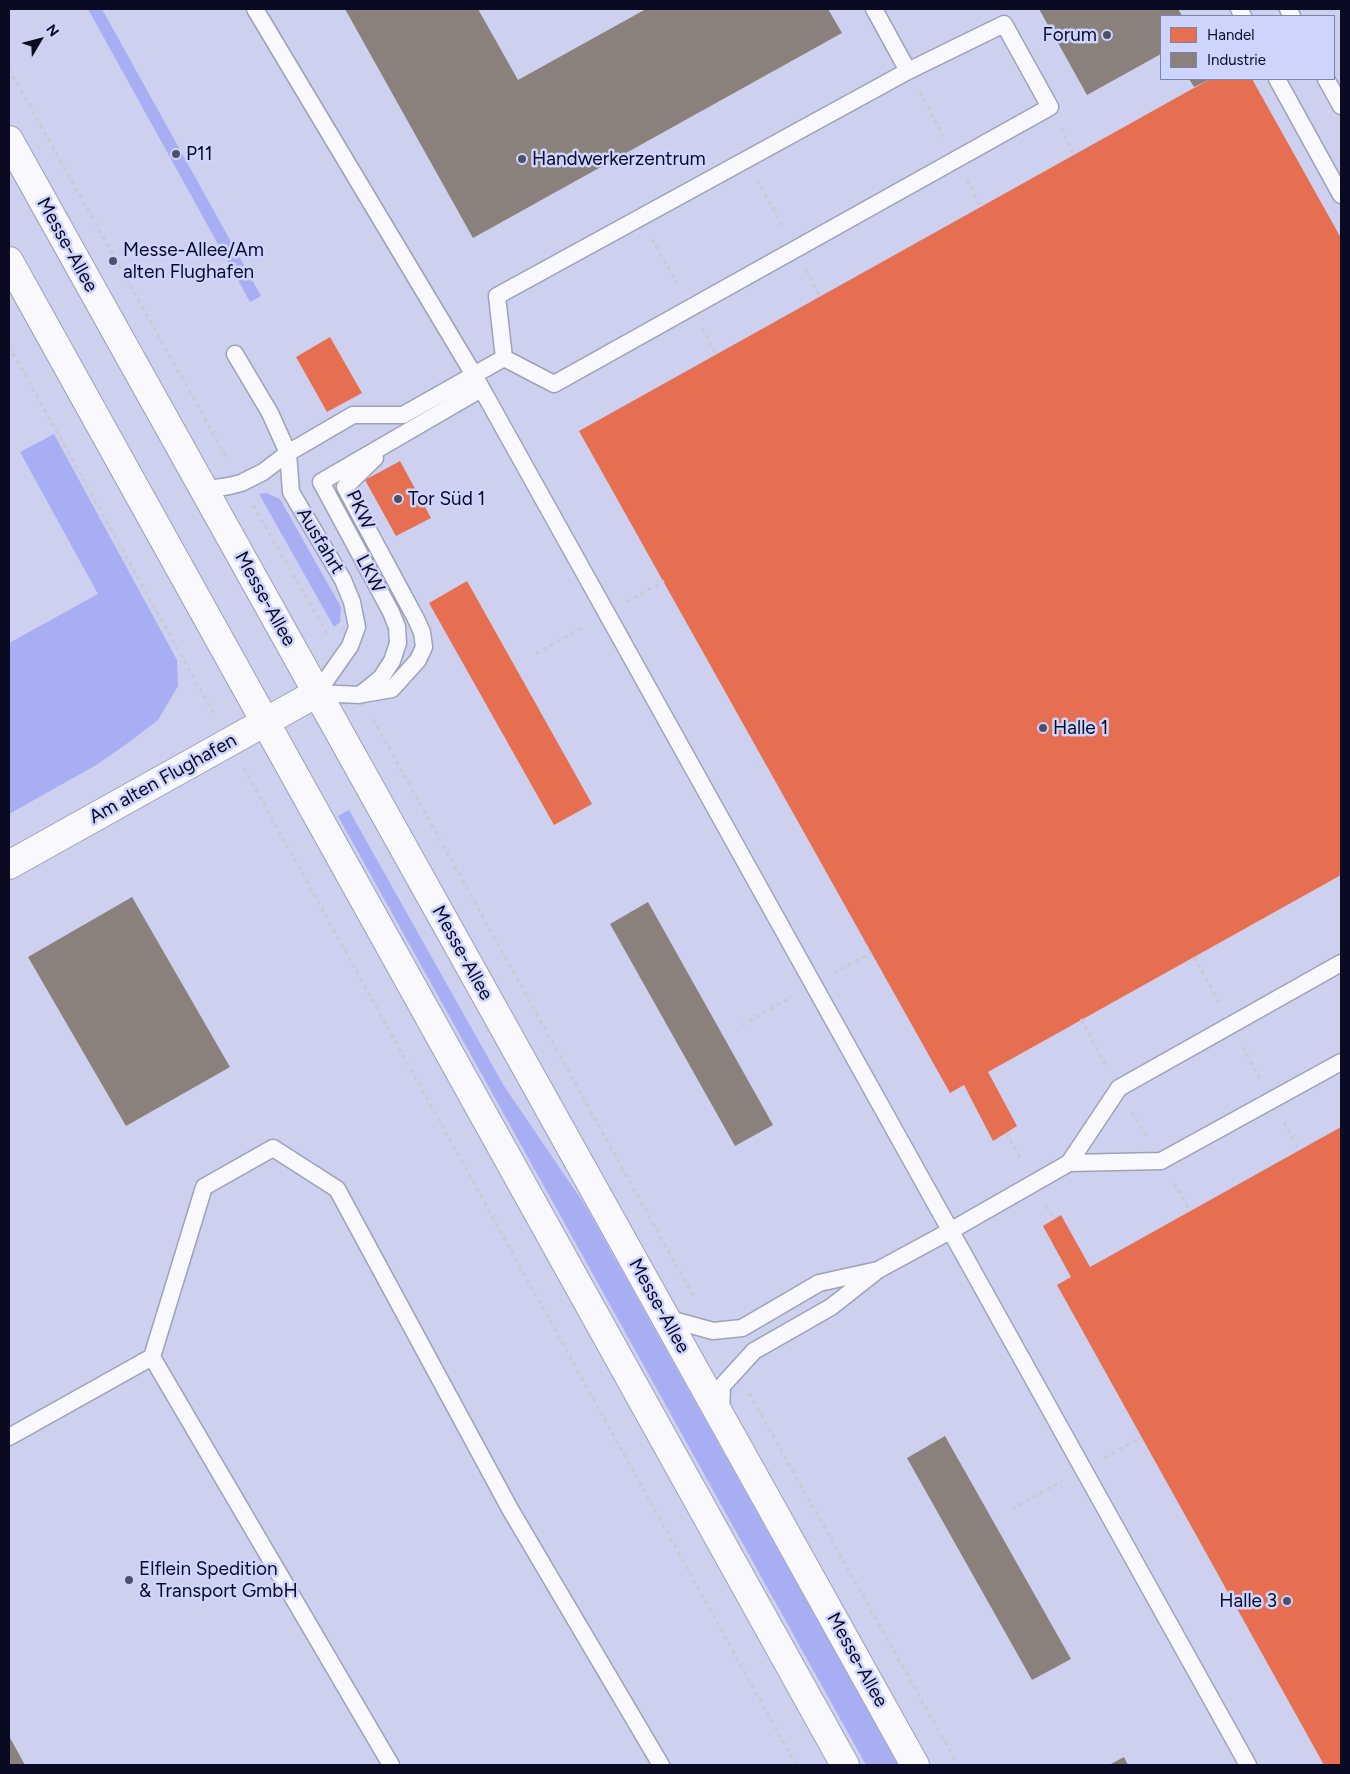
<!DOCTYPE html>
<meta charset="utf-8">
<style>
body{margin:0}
#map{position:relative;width:1350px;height:1774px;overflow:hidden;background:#cdd1ef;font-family:Figtree,sans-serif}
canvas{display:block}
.frame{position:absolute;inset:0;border:10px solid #0a0a23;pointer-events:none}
.legend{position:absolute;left:1160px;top:15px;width:175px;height:65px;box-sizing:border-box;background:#cdd4fe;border:1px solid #7f83a6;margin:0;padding:6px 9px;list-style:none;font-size:15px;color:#0a0a23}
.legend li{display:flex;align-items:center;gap:10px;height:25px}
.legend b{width:25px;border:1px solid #7f83a6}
.north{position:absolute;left:15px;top:15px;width:50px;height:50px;-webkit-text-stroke:4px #cdd4fe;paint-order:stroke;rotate:53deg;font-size:14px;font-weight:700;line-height:20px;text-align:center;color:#0a0a23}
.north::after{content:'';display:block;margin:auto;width:18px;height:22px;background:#0a0a23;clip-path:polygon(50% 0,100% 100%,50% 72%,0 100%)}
</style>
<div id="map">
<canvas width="1350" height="1774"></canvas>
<div class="frame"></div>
<ul class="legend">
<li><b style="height:14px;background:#e76f51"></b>Handel</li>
<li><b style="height:14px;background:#8a817c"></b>Industrie</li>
</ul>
<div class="north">N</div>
</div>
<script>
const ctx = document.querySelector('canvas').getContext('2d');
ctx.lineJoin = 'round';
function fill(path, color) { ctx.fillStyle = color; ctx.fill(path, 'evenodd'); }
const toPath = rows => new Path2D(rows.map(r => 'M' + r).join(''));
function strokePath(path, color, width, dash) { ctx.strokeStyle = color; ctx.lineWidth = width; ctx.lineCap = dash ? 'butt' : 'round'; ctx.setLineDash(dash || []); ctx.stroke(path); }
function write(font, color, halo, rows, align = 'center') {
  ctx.font = font + ' Figtree,sans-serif'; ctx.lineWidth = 5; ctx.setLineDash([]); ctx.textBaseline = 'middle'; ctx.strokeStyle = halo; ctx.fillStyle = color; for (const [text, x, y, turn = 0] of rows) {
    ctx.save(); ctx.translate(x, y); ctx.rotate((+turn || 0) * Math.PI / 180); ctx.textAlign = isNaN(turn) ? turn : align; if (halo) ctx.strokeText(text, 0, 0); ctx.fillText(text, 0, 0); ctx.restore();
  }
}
fill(toPath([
 [88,9,102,9,261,296,250,302],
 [54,434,177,660,178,686,158,720,132,740,98,764,9,814,9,643,98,594,20,452],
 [266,493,280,499,341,607,340,622,334,627,259,494],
 [349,810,504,1086,585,1205,898,1765,866,1765,338,816]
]), '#a8aef4');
fill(toPath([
 [1210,79,1252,79,1341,238,1341,875,988,1072,1017,1126,993,1141,964,1085,950,1093,579,431],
 [330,337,362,393,327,412,296,357],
 [400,461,431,518,396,536,365,480],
 [467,581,592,804,554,825,429,603],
 [1341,1127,1341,1765,1324,1765,1057,1285,1071,1277,1043,1226,1061,1215,1090,1267]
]), '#e76f51');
fill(toPath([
 [345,9,478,9,518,80,646,9,828,9,842,33,473,238],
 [1039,9,1178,9,1182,16,1161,16,1161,54,1087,95],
 [1189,79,1210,79,1194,87],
 [132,897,230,1067,126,1126,28,957],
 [648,902,773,1125,735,1146,610,924],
 [945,1436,1071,1659,1032,1680,907,1458],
 [9,1736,25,1765,9,1765],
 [1124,1757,1128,1765,1109,1765]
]), '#8a817c');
const lane = toPath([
 [255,9,474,375,1248,1765],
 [1239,9,1243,16],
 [1288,9,1292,16],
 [1277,79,1341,195],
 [1326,79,1341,106],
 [504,358,497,296,908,71],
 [203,490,229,486,241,483,263,472,288,453,270,413,235,354],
 [317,693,350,646,357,627,352,602,343,580,291,492,288,453,353,415,403,415,504,358,554,384,1050,107,1004,24,908,71,874,9],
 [317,693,360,695,381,678,392,661,398,643,397,627,391,612,321,482,481,389],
 [363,694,392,689,418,660,424,647,422,632,415,617,345,487,375,458],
 [1069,1163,1161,1161,1341,1062],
 [878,1270,950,1231,1069,1163,1119,1088,1341,963],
 [666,1318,713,1331,742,1328,819,1283,878,1270,831,1307,754,1351,722,1386,721,1412],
 [152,1357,204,1187,273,1148,337,1189,510,1509,661,1765],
 [9,1437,152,1357,391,1765]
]);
const street = toPath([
 [9,865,317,693]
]);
const secondary = toPath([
 [9,140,915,1765],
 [9,261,845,1765]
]);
strokePath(lane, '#9ea1ba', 19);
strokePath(street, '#9ea1ba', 30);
strokePath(secondary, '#9ea1ba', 30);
strokePath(toPath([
 [9,69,228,460],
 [920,92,944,137],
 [1061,128,1074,155],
 [757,180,783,227],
 [967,180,981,206],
 [652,239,679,286],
 [806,270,820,296],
 [702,328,716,354],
 [9,346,215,716],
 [253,505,327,634],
 [627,602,664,581],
 [536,654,585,626],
 [373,719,695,1299],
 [244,768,796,1765],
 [1194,957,1219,1002],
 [834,973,871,953],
 [1081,1019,1107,1067],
 [742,1025,792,997],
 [1243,1047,1260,1079],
 [1132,1112,1147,1137],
 [1284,1122,1299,1150],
 [1006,1133,1022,1161],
 [1174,1183,1190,1211],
 [1046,1206,1054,1219],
 [749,1393,958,1765],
 [1105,1458,1141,1437],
 [1012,1509,1062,1481]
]), '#c9cad4', 3, [4, 4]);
strokePath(lane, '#f8f8fd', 16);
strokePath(street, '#f8f8fd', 28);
strokePath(secondary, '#f8f8fd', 28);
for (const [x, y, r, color] of [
 [1107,35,5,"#4e506a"],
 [176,154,5,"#4e506a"],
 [522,159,5,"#4e506a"],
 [113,261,5,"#4e506a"],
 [398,499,5,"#4e506a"],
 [1043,728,5,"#4e506a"],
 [129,1580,5,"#4e506a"],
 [1287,1601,5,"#4e506a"]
]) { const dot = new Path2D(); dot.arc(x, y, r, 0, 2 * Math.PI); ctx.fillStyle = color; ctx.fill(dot); strokePath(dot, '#cdd4fe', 2); }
write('19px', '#0a0a23', '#cdd4fe', [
 ["Forum",1097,35,"right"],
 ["P11",186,154],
 ["Handwerkerzentrum",532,159],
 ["Messe-Allee/Am",123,250],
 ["alten Flughafen",123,272],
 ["Tor Süd 1",408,499],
 ["Halle 1",1053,728],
 ["Elflein Spedition",139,1569],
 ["& Transport GmbH",139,1591],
 ["Halle 3",1277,1601,"right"]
], 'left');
write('19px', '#0a0a23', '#cdd4fe', [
 ["Messe-Allee",67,245,61],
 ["PKW",360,510,65],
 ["Ausfahrt",320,541,59],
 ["LKW",370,574,62],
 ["Messe-Allee",265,599,61],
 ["Am alten Flughafen",163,779,-29],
 ["Messe-Allee",462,953,61],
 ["Messe-Allee",659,1306,61],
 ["Messe-Allee",857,1660,61]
]);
</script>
